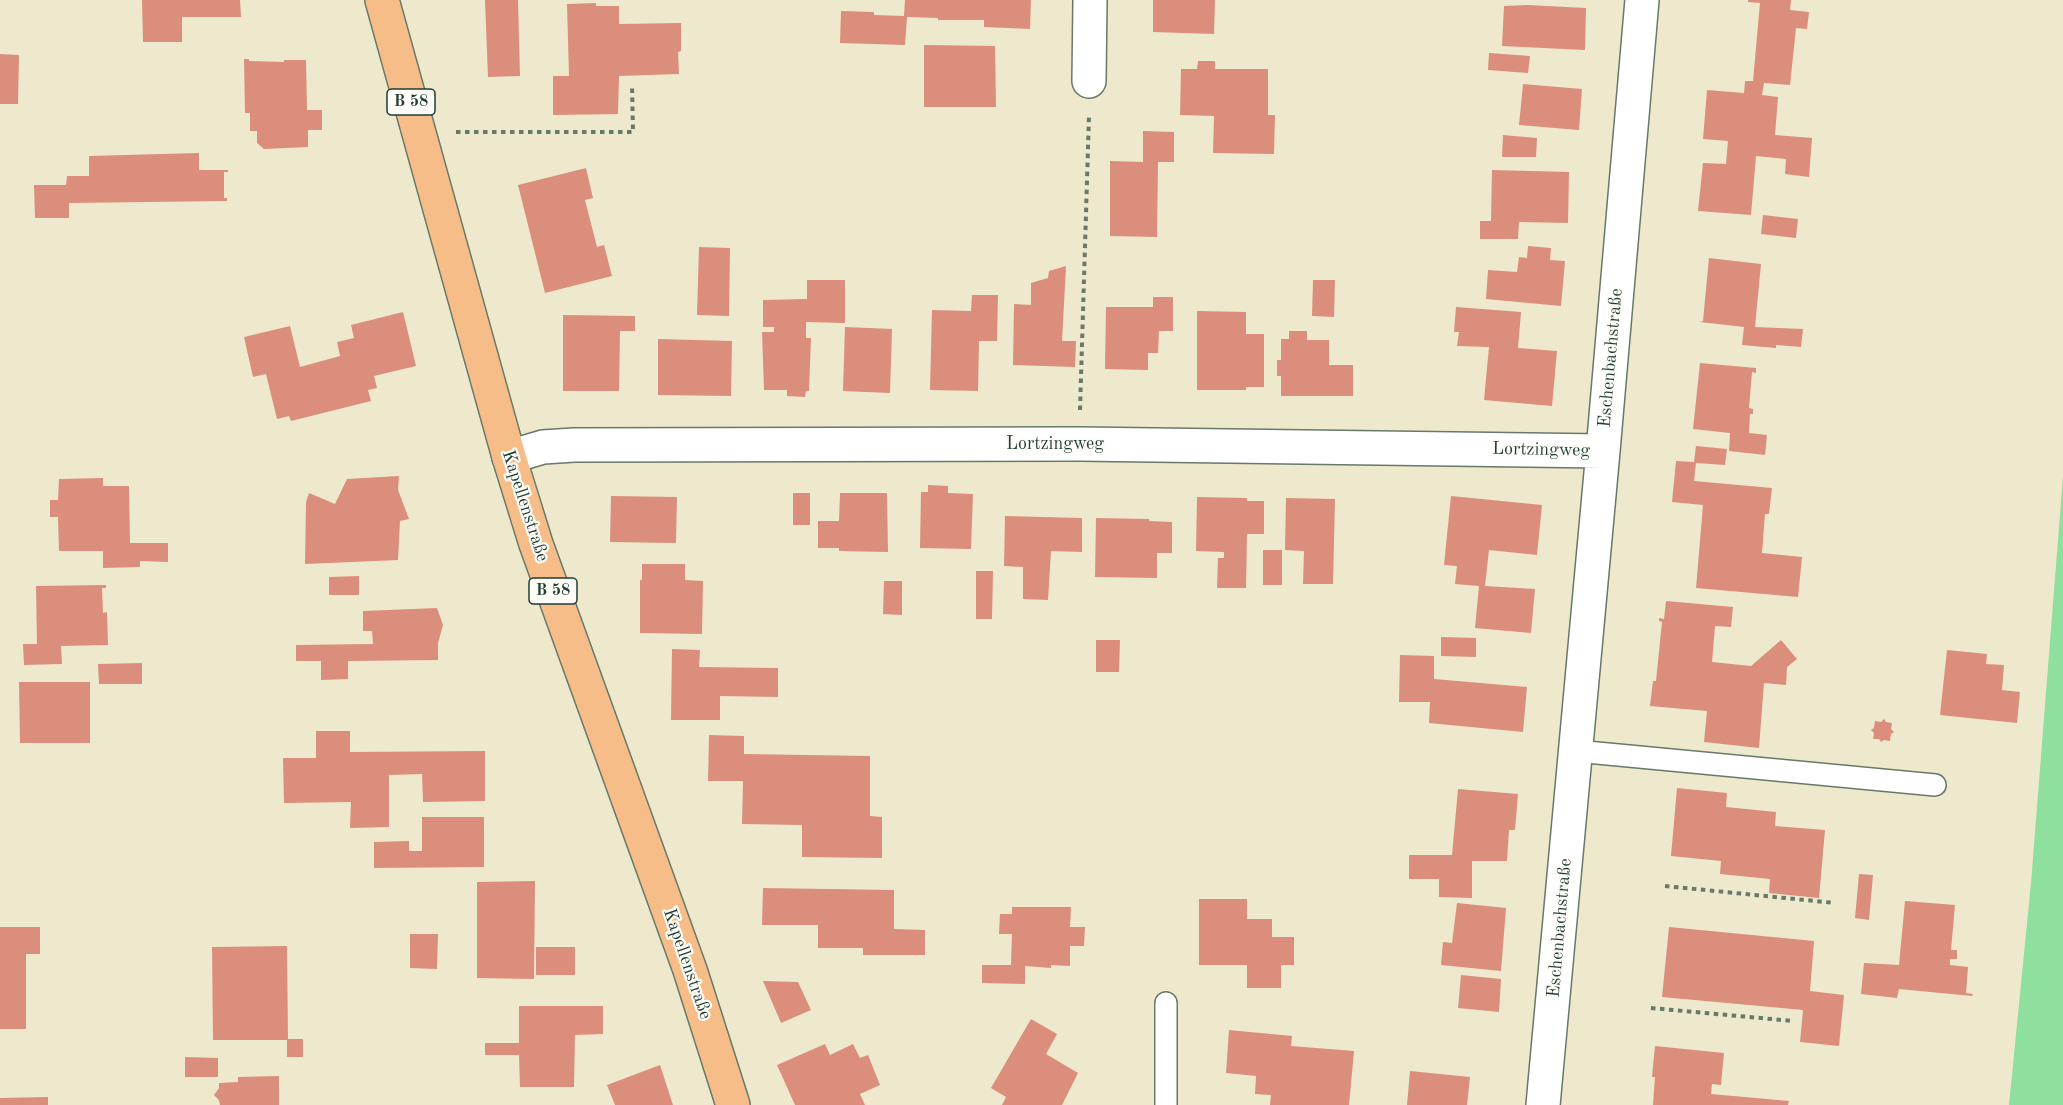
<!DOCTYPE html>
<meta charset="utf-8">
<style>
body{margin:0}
canvas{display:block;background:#eee8cc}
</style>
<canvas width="2063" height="1105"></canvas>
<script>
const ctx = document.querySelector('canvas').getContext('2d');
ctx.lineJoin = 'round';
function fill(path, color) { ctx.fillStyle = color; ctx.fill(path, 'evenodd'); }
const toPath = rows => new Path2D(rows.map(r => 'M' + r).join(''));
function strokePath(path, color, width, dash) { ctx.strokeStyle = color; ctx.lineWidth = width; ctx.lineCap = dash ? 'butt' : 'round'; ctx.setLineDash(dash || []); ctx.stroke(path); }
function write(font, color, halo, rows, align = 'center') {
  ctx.font = font + ' "Old Standard TT",serif'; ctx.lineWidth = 4.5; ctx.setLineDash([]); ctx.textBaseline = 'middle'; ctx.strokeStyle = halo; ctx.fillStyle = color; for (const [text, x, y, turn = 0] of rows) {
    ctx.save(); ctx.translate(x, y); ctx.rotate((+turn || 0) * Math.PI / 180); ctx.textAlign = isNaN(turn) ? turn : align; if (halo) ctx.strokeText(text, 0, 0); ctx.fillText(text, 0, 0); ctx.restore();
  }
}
fill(toPath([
 [2063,476,2063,1105,2009,1105,2031,883]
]), '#8fe09f');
fill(toPath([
 [142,0,240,0,241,17,182,17,182,42,143,42],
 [485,0,518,0,520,76,488,77],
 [905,0,1031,0,1030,29,984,27,984,20,938,20,938,18,907,17,905,45,840,43,841,11,874,12,874,15,904,16],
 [1153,0,1215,0,1214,34,1153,32],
 [1748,0,1791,0,1790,10,1809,12,1807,29,1796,28,1790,85,1764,83,1762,95,1778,97,1775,135,1812,138,1809,177,1785,174,1786,159,1756,156,1751,215,1698,211,1703,163,1726,164,1728,141,1703,139,1707,90,1744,93,1745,81,1753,81,1760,3,1748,2],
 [596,3,596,6,619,6,619,24,681,23,681,51,678,52,679,74,619,76,618,114,553,115,553,76,569,76,567,4],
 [1527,5,1586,8,1585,50,1502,46,1504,6],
 [924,45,995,46,996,107,924,107],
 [1489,53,1530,56,1528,73,1488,70],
 [0,54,19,55,18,104,0,104],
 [244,59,249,59,249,61,284,62,284,60,306,60,307,110,322,110,322,130,308,130,308,147,264,149,257,143,257,131,250,131,250,113,245,113],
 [1198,61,1215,61,1215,69,1268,69,1268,115,1275,115,1274,154,1213,153,1214,116,1180,115,1181,69,1197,69],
 [1523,84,1582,89,1579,130,1519,125],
 [1143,131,1174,132,1174,162,1158,162,1157,237,1110,236,1110,161,1143,162],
 [1503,135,1537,138,1536,157,1502,157],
 [199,153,199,170,228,170,228,172,224,172,224,198,227,198,227,201,69,203,69,218,35,218,34,185,66,185,67,176,89,176,89,156],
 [586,168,593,198,585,200,597,247,604,245,612,276,545,293,518,185],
 [1492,170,1569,172,1568,223,1519,222,1518,239,1480,239,1480,221,1491,221],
 [1763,215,1798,219,1796,238,1761,234],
 [1528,246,1551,248,1550,260,1565,261,1561,306,1486,299,1488,270,1517,272,1519,257,1527,258],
 [699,247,730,248,729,316,697,315],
 [1709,258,1761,264,1755,327,1803,329,1801,347,1776,345,1776,348,1742,345,1744,327,1700,322,1703,321],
 [1066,266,1062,341,1076,341,1075,367,1013,365,1014,304,1031,305,1031,283,1048,278,1049,271],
 [807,280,845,280,845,323,806,322,806,338,811,338,809,391,806,391,805,397,787,396,787,390,764,390,762,332,774,332,774,327,763,327,763,300,807,299],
 [1313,280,1335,280,1334,317,1312,316],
 [972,295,998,295,997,341,979,341,978,391,930,390,932,310,971,311],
 [1153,297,1173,297,1173,331,1159,331,1158,353,1148,353,1148,370,1105,369,1106,307,1153,307],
 [1456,307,1521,312,1518,348,1557,351,1552,406,1484,400,1489,347,1457,346,1459,332,1454,332],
 [1197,311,1246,312,1246,334,1264,334,1264,387,1246,387,1246,390,1197,390],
 [403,312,416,366,374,376,377,388,368,390,371,401,291,421,289,416,277,419,266,374,253,377,244,337,290,326,300,367,340,356,337,342,354,338,351,325],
 [563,315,635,316,635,331,620,331,619,391,563,391],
 [845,327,892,329,890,393,843,391],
 [1289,331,1307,331,1307,340,1329,340,1329,365,1353,365,1353,396,1281,396,1281,376,1277,376,1277,360,1281,360,1281,339,1289,339],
 [658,339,732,341,731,396,658,395],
 [1700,363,1756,368,1756,373,1752,372,1749,408,1753,409,1753,414,1750,414,1749,433,1767,435,1765,455,1729,451,1730,433,1693,429],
 [1696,446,1727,449,1725,465,1696,463,1694,481,1772,488,1769,514,1765,514,1762,553,1802,557,1798,597,1696,588,1703,505,1672,502,1676,461,1694,462],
 [399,476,398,490,409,519,400,521,398,560,305,564,306,502,309,493,335,504,347,479],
 [103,478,103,486,129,486,130,543,168,543,168,562,140,561,140,567,103,568,103,551,59,551,58,517,50,517,50,500,58,500,59,479],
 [928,485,948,486,948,493,973,494,971,549,920,548,921,492,928,492],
 [793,493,810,493,810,525,793,525],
 [840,493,887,493,888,552,839,551,839,548,818,548,818,521,839,521],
 [611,496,677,497,676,543,610,542],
 [1451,496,1542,505,1537,555,1489,550,1485,586,1535,589,1531,633,1475,628,1479,586,1455,584,1457,566,1444,565],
 [1197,497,1247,498,1247,501,1264,501,1264,534,1247,534,1246,588,1217,588,1218,558,1224,558,1224,552,1196,551],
 [1286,498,1335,499,1333,584,1303,584,1304,551,1285,550],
 [1005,516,1082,518,1082,552,1051,551,1048,600,1023,599,1023,567,1004,566],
 [1096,518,1149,519,1149,521,1172,522,1172,553,1157,553,1157,578,1095,577],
 [1263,550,1282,550,1282,585,1263,585],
 [642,564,685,564,685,580,703,581,702,634,640,633,640,580,642,580],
 [976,571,993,571,992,619,976,619],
 [359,576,359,595,329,595,329,577],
 [884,581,902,581,902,615,883,614],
 [106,585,106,588,102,588,103,613,107,612,108,645,61,646,62,664,24,665,23,644,37,644,36,586],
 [1666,601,1733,607,1731,627,1715,626,1712,662,1751,666,1781,640,1797,659,1787,667,1786,685,1764,683,1759,748,1704,742,1707,711,1650,706,1653,681,1656,681,1662,622,1659,621,1659,618,1664,619],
 [437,608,443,625,438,643,438,660,348,661,348,679,321,680,321,661,296,661,296,645,373,644,372,631,363,631,363,611],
 [1441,637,1476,638,1476,657,1441,656],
 [1096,640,1120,640,1119,672,1096,672],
 [672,649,700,650,699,667,778,668,778,697,720,696,720,720,671,720],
 [1947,650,1987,654,1986,664,2004,665,2002,690,2020,692,2017,723,1940,715],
 [1400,655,1434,656,1434,679,1527,687,1523,732,1429,723,1430,702,1399,702],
 [142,663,142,684,99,684,98,664],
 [19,682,90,682,90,743,20,743],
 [1884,719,1886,722,1892,723,1891,729,1894,732,1891,734,1890,741,1884,740,1881,742,1879,739,1873,739,1874,733,1871,730,1874,728,1875,721,1881,722],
 [316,731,350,731,350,752,485,751,485,801,423,802,422,774,389,775,389,827,350,828,351,802,284,803,283,758,316,758],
 [709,735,744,736,744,754,870,756,870,816,882,817,882,858,802,857,802,825,742,824,743,781,708,781],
 [1677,788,1727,793,1726,807,1776,812,1775,826,1825,830,1819,898,1769,893,1770,879,1720,874,1721,861,1671,856],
 [1458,789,1518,794,1515,830,1509,830,1507,861,1472,861,1472,898,1439,897,1439,879,1409,879,1409,855,1452,855],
 [422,817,484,817,484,867,374,868,374,842,409,841,409,851,422,851],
 [1859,874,1873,875,1869,920,1855,918],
 [535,881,534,979,477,978,477,882],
 [763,888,894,890,894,929,925,930,925,955,863,955,863,948,818,948,818,925,762,925],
 [1199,899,1247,899,1247,919,1272,919,1272,937,1294,937,1294,965,1281,965,1281,988,1247,988,1247,965,1199,965],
 [1905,901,1955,905,1951,950,1957,950,1957,959,1950,959,1950,965,1968,967,1966,993,1973,994,1972,996,1899,989,1897,998,1861,994,1864,963,1899,965],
 [1457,903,1506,908,1501,971,1441,965,1443,942,1452,943],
 [1012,907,1071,907,1070,927,1085,927,1084,946,1070,946,1070,966,1051,965,1051,968,1025,966,1025,984,982,983,982,965,1011,965,1012,934,999,934,1000,914,1012,914],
 [0,927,40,927,40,954,26,954,26,1029,0,1029],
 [1669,927,1814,941,1810,991,1844,995,1839,1046,1800,1042,1803,1010,1662,997],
 [410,934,438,934,437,969,410,968],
 [287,946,288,1039,303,1039,303,1057,287,1057,287,1040,213,1040,212,947],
 [536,947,575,947,575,975,536,975],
 [1461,975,1501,979,1499,1012,1458,1008],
 [763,981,798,982,811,1010,781,1023],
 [519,1006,603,1006,603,1034,575,1035,574,1087,520,1087,519,1055,485,1055,485,1043,519,1043],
 [1031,1019,1057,1034,1046,1054,1078,1073,1062,1105,1002,1105,1006,1097,991,1088],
 [1229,1030,1292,1036,1291,1046,1354,1051,1349,1105,1270,1105,1271,1095,1255,1094,1256,1076,1226,1073],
 [825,1044,830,1055,853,1044,860,1058,868,1055,880,1085,860,1094,865,1105,795,1105,777,1065],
 [1655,1046,1724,1053,1721,1085,1712,1084,1711,1094,1789,1101,1788,1105,1653,1105,1655,1077,1652,1077],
 [185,1057,218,1058,218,1077,185,1077],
 [660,1065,673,1105,615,1105,607,1085],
 [1410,1071,1470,1077,1467,1105,1407,1105],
 [279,1076,279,1105,220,1105,219,1100,214,1095,219,1088,219,1083,238,1082,238,1077],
 [48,1097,48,1105,0,1105,0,1098]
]), '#dc8e7c');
const service = toPath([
 [1576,751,1935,785],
 [1166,1105,1166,1003]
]);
const minor = toPath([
 [1089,81,1090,0],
 [509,457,543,447,574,445,1079,444,1603,451],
 [1543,1105,1603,451,1642,0]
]);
const primary = toPath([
 [382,0,509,457,536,544,690,970,733,1105]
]);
strokePath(service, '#677969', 24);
strokePath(minor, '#677969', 36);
strokePath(primary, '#677969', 36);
strokePath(toPath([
 [456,132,633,132,632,84],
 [1080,410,1089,115],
 [1665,886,1835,903],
 [1651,1008,1793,1021]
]), '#677969', 4, [4.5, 4.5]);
strokePath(service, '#fff', 21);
strokePath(minor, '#fff', 33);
strokePath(primary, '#f7bd88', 33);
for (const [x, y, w] of [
 [411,102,48],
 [553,591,48]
]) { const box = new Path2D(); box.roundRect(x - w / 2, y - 13, w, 26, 4.5); ctx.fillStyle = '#fdfcf7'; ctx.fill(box); strokePath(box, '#1f3d34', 1.5); }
write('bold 16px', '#1f3d34', null, [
 ["B 58",411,102],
 ["B 58",553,591]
]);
write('18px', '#1f3d34', '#fdfcf7', [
 ["Eschenbachstraße",1611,358,-85],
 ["Lortzingweg",1055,444],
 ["Lortzingweg",1541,450,1],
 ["Kapellenstraße",525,506,72],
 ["Eschenbachstraße",1560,928,-85],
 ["Kapellenstraße",687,964,71]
]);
</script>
